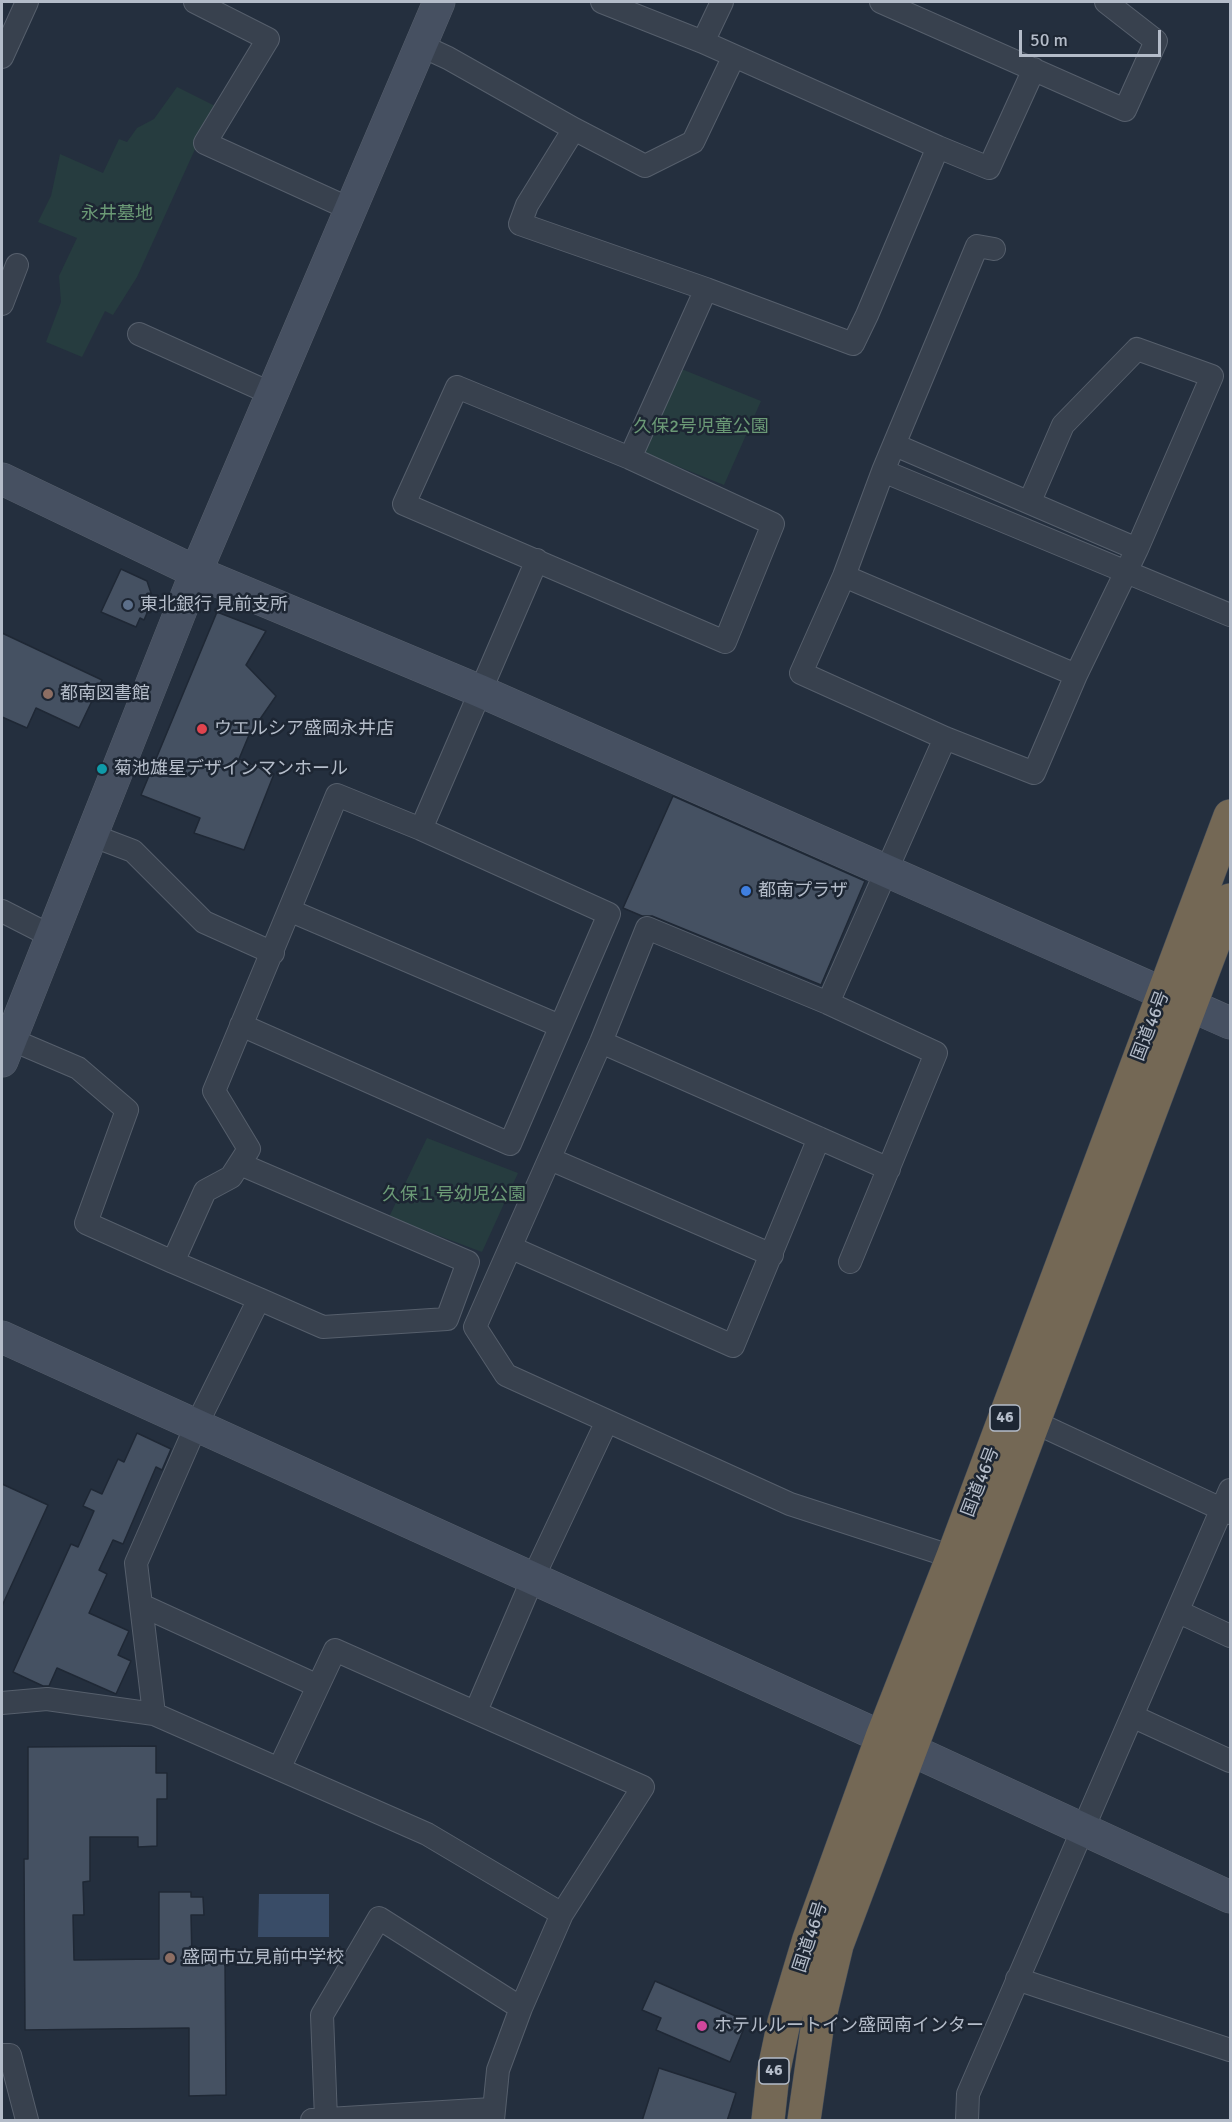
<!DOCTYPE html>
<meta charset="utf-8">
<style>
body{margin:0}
#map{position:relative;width:1232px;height:2122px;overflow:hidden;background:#242f3e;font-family:Signika,sans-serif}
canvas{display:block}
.frame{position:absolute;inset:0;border:3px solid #b4bcc9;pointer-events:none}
.scale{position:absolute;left:1019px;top:30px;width:142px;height:27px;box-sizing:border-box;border:3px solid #b4bcc9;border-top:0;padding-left:8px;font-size:18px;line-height:21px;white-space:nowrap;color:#b4bcc9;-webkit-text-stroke:4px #1d2633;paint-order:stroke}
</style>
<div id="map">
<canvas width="1232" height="2122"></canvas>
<div class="frame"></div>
<div class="scale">50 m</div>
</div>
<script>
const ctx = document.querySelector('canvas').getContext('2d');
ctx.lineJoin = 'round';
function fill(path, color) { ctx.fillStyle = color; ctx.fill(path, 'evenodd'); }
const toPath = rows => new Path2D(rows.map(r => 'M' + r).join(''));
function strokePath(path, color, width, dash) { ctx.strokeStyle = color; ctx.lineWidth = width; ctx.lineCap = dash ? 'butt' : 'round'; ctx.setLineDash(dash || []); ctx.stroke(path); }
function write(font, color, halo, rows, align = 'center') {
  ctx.font = font + ' Signika,"Noto Sans JP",sans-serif'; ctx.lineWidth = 5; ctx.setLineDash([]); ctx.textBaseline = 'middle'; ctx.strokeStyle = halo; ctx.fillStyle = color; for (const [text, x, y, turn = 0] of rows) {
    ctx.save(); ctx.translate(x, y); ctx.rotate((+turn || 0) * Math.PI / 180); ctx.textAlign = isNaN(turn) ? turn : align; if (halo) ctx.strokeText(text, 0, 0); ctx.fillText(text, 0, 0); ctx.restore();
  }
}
fill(toPath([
 [177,87,219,108,201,136,137,277,113,315,105,311,82,357,46,342,61,302,59,276,77,238,38,222,51,196,60,154,103,173,119,139,127,142,137,128,154,119],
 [679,368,761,401,724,485,642,452],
 [427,1138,518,1173,482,1252,389,1217]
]), '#263c3f');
fill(toPath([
 [259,1894,329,1894,329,1937,258,1937]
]), '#394c67');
const building = toPath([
 [121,569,147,581,153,599,144,620,140,618,136,627,101,612,121,569],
 [217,612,266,631,246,665,276,696,249,735,239,759,274,774,244,850,194,833,200,818,141,795,217,612],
 [2,633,102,680,79,728,36,708,27,728,2,717,2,633],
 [673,796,865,881,821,985,652,916,642,916,623,908,673,796],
 [137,1433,171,1449,162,1470,156,1467,123,1544,113,1540,99,1570,107,1574,89,1613,129,1631,118,1655,131,1661,116,1694,57,1668,49,1686,43,1686,13,1672,71,1544,78,1547,94,1511,83,1506,91,1489,102,1494,118,1459,124,1462,137,1433],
 [2,1484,48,1505,2,1606,2,1484],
 [156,1746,156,1773,167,1773,167,1799,157,1799,157,1846,138,1847,138,1837,90,1837,90,1881,83,1882,84,1915,73,1915,74,1960,159,1959,159,1892,191,1892,191,1897,203,1897,204,1915,191,1915,192,1961,225,1960,226,2095,189,2096,189,2028,25,2030,24,1859,28,1859,28,1747,156,1746],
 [655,1981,747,2021,730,2062,656,2030,661,2018,642,2010,655,1981],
 [659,2068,736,2093,727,2121,642,2121,659,2068]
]);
fill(building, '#455162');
strokePath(building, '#1f2835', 1.5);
const street = toPath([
 [195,2,268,39,205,143,350,209],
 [602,2,703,42,938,147,867,315,853,344,706,289,630,458],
 [881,2,1125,110,1156,41,1106,2],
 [703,42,722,2],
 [420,45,448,58,574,129,527,205,520,224,706,289],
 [2,57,27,2],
 [574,129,645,166,693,142,734,56],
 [938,147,989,168,1034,69],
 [994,249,977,246,883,471,844,576,801,673,945,738,1034,773,1076,675,1137,549,1212,376,1137,349,1063,425,1030,501],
 [2,304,17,265],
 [139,334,270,393],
 [457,387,630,458,773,524,725,642,404,504,457,387],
 [895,445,1137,549],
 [883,471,1230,615],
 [844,576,1076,675],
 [421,829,537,560],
 [91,835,133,851,204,922,273,953],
 [2,911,51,936],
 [291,911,560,1026],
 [828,1003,945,738],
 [10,1039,78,1068,127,1110,86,1223,173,1262],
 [601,1042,889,1169],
 [550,1159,772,1255],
 [240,1164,468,1262,447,1319,323,1327,259,1299],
 [512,1248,733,1346,819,1138],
 [850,1262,936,1053,828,1003,647,928,601,1042,475,1327,506,1375,790,1504,965,1561],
 [1032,1421,1230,1513],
 [141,1605,318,1686],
 [1179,1612,1230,1636],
 [2,1703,47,1699,154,1714,427,1834,562,1914],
 [476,1711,533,1578,607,1421],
 [154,1714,136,1563,196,1426,259,1299,173,1262,205,1191,231,1177,249,1149,214,1091,337,795,421,829,609,914,510,1144,241,1025],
 [1132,1716,1230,1761],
 [279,1769,335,1650,643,1787,562,1914,521,2008,498,2070,493,2120],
 [1017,1979,1230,2050],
 [2,2055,10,2055,27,2120],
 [326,2119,322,2015,379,1918,521,2008],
 [312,2120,492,2109],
 [967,2120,968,2094,1230,1490]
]);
const secondary = toPath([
 [2,479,196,572,480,691,1230,1023],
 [2,1061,196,572,439,2],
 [2,1337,882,1737],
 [909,1749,1230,1897]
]);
const highway = toPath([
 [768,2120,773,2074,784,2022,809,1939,882,1737,953,1556,1230,816],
 [804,2120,817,2029,837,1945,1230,900]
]);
strokePath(street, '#565f6c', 24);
strokePath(secondary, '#565f6c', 33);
strokePath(highway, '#434c59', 34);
strokePath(street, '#38414e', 22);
strokePath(secondary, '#465061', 32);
strokePath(highway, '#746855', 33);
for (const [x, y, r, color] of [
 [128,605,6,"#5c6f8a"],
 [48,694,6,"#8d6e63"],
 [202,729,6,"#e0444e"],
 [102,769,6,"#0f9aa8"],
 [746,891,6,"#3f7fe0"],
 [170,1958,6,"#8d6e63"],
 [702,2026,6,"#d1479c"]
]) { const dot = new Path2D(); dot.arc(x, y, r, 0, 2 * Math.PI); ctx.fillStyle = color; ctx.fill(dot); strokePath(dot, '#1d2633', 2); }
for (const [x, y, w] of [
 [1005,1418,30],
 [774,2071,30]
]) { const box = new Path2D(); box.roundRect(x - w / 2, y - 13, w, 26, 4.5); ctx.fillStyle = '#1d2633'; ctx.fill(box); strokePath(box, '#b4bcc9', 1.5); }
write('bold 16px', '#b4bcc9', null, [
 ["46",1005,1418],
 ["46",774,2071]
]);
write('18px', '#6b9a76', '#1d2633', [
 ["永井墓地",117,214],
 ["久保2号児童公園",701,427],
 ["久保１号幼児公園",454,1195]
]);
write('18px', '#b4bcc9', '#1d2633', [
 ["東北銀行 見前支所",140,605],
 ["都南図書館",60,694],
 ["ウエルシア盛岡永井店",214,729],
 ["菊池雄星デザインマンホール",114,769],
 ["都南プラザ",758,891],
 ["盛岡市立見前中学校",182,1958],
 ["ホテルルートイン盛岡南インター",714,2026]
], 'left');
write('18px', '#b4bcc9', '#1d2633', [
 ["国道46号",1151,1026,-69],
 ["国道46号",981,1482,-69],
 ["国道46号",811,1937,-72]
]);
</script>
